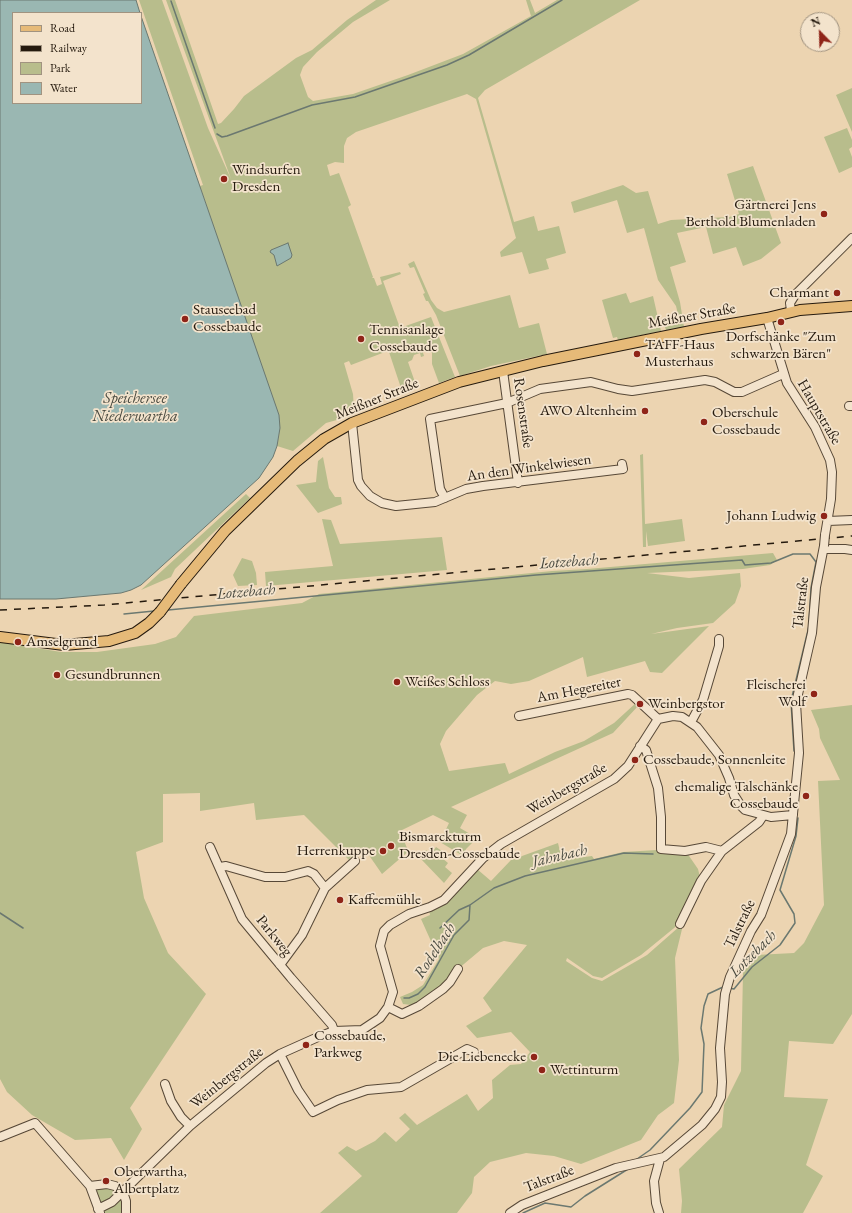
<!DOCTYPE html>
<meta charset="utf-8">
<style>
body{margin:0}
#map{position:relative;width:852px;height:1213px;overflow:hidden;background:#ecd4b1;font-family:"EB Garamond",serif}
canvas{display:block}
.legend{position:absolute;left:12px;top:12px;width:130px;height:92px;box-sizing:border-box;background:#f3e3cc;border:1px solid #a19380;margin:0;padding:5px 7px;list-style:none;font-size:12px;color:#251a0e}
.legend li{display:flex;align-items:center;gap:8px;height:20px}
.legend b{width:20px;border:1px solid #a19380}
.north{position:absolute;left:800px;top:12px;width:40px;height:40px;box-sizing:border-box;background:#f3e3cc;border:1px solid #a19380;border-radius:50%;rotate:337deg;font-size:11px;font-weight:700;line-height:16px;text-align:center;color:#251a0e}
.north::after{content:'';display:block;margin:auto;width:14px;height:18px;background:#8f2418;clip-path:polygon(50% 0,100% 100%,50% 72%,0 100%)}
</style>
<div id="map">
<canvas width="852" height="1213"></canvas>
<ul class="legend">
<li><b style="height:5px;background:#e6ba78"></b>Road</li>
<li><b style="height:5px;background:#251a0e"></b>Railway</li>
<li><b style="height:11px;background:#b8bd8c"></b>Park</li>
<li><b style="height:11px;background:#9ab7b2"></b>Water</li>
</ul>
<div class="north">N</div>
</div>
<script>
const ctx = document.querySelector('canvas').getContext('2d');
ctx.lineJoin = 'round';
function fill(path, color) { ctx.fillStyle = color; ctx.fill(path, 'evenodd'); }
const toPath = rows => new Path2D(rows.map(r => 'M' + r).join(''));
function strokePath(path, color, width, dash) { ctx.strokeStyle = color; ctx.lineWidth = width; ctx.lineCap = dash ? 'butt' : 'round'; ctx.setLineDash(dash || []); ctx.stroke(path); }
function write(font, color, halo, rows, align = 'center') {
  ctx.font = font + ' "EB Garamond",serif'; ctx.lineWidth = 3.5; ctx.setLineDash([]); ctx.textBaseline = 'middle'; ctx.strokeStyle = halo; ctx.fillStyle = color; for (const [text, x, y, turn = 0] of rows) {
    ctx.save(); ctx.translate(x, y); ctx.rotate((+turn || 0) * Math.PI / 180); ctx.textAlign = isNaN(turn) ? turn : align; if (halo) ctx.strokeText(text, 0, 0); ctx.fillText(text, 0, 0); ctx.restore();
  }
}
fill(toPath([
 [139,0,162,0,208,128,231,179,166,0,175,0,218,124,221,123,234,109,244,96,296,58,312,50,347,20,376,0,390,0,353,22,317,52,303,67,300,75,308,97,313,101,353,94,408,75,463,54,531,16,526,0,530,0,535,13,557,0,640,0,485,90,478,98,514,222,534,216,538,231,559,226,566,253,546,259,549,269,529,274,522,252,501,257,500,252,516,238,476,99,467,94,356,132,347,138,344,146,344,163,335,162,327,165,330,176,339,173,351,205,348,207,373,277,372,278,374,278,377,286,382,284,380,277,400,272,401,274,383,281,400,328,431,317,455,377,439,383,432,364,432,353,429,347,422,349,424,356,421,357,420,353,414,355,412,360,408,362,417,388,403,394,387,346,383,347,385,352,351,365,349,361,344,363,353,394,354,410,350,411,351,416,326,423,293,451,277,446,279,433,200,186,203,185],
 [852,88,852,132,836,95],
 [847,128,852,140,852,147,849,149,852,157,852,167,839,173,824,137],
 [753,166,781,243,761,259,743,266,736,247,713,254,706,227,677,233,686,262,670,267,680,302,684,327,666,330,665,327,680,323,676,306,658,280,644,228,627,233,617,200,574,213,571,202,623,185,636,193,648,191,658,224,671,220,729,217,739,214,727,174],
 [414,261,431,300,437,308,444,312,510,295,519,328,539,323,547,354,491,366,460,376,436,315,428,301,426,301,423,294,425,293,414,267,410,268,408,264],
 [626,293,630,303,653,296,661,331,618,340,617,337,613,338,602,300],
 [643,454,645,524,682,519,685,541,648,546,646,531,646,547,643,547,640,455],
 [323,457,329,488,335,497,341,497,342,504,318,513,296,485,316,482,318,461],
 [246,494,250,498,175,569,171,577,141,590],
 [322,519,331,520,340,544,442,537,447,570,266,586,265,572,333,566],
 [773,553,777,560,770,565,743,569,647,573,689,578,740,573,741,586,735,603,713,623,677,628,651,634,709,626,662,673,650,672,645,661,587,677,583,657,529,681,511,684,495,681,477,695,446,731,440,744,449,771,505,763,509,774,555,752,584,741,614,723,637,702,639,705,613,733,451,807,467,815,460,828,477,838,466,849,463,856,440,842,449,823,433,815,400,831,407,848,410,850,382,874,366,851,354,859,351,857,349,860,304,815,256,820,254,803,200,811,200,793,163,794,163,842,136,852,144,898,168,953,206,994,130,1108,142,1129,124,1160,111,1138,75,1140,32,1115,7,1092,0,1079,0,642,61,652,97,652,155,644,176,637,194,616,302,603,319,594,552,571,587,569],
 [242,558,252,561,256,573,257,585,238,586,233,575],
 [852,705,852,1014,833,1044,789,1041,784,1097,828,1099,806,1165,823,1176,803,1213,681,1213,682,1201,679,1169,722,1127,724,1105,741,1071,743,972,756,955,794,953,804,943,824,905,818,781,840,780,820,738,819,729,811,710],
 [558,843,562,860,592,856,594,859,623,852,657,850,687,853,698,869,701,881,683,925,675,958,679,1060,674,1103,658,1115,641,1140,581,1164,554,1156,526,1153,490,1162,474,1177,472,1193,457,1213,320,1213,362,1176,338,1153,347,1146,356,1151,375,1141,385,1132,396,1142,410,1129,399,1118,405,1113,417,1125,467,1094,478,1111,493,1098,492,1080,510,1065,521,1064,530,1052,511,1032,477,1038,466,1026,492,1011,483,998,527,945,504,941,483,948,458,969,450,982,419,1006,403,1004,400,997,412,992,423,985,439,959,421,919,430,915,429,910,477,869,491,881,511,860],
 [679,924,680,926,647,955,602,981,592,978,566,961,567,958,593,976,602,978,641,955],
 [436,847,445,853,442,858,448,863,445,867,452,873,444,883,421,859,426,850,431,854],
 [110,1187,117,1191,122,1198,124,1213,103,1213,94,1189]
]), '#b8bd8c');
const water = toPath([
 [0,0,136,0,140,13,13,13,13,103,141,103,141,16,279,415,280,428,277,446,273,457,259,478,141,585,131,590,121,593,56,599,0,599,0,0],
 [288,243,292,255,291,258,277,266,274,255,270,252,271,250,288,243]
]);
fill(water, '#9ab7b2');
strokePath(water, '#6b7870', 1);
strokePath(toPath([
 [171,1,215,128],
 [217,134,222,137,227,136,312,105,355,97,447,65,469,55,562,0],
 [168,610,536,575,742,560,745,565,771,563,793,554,810,554,816,562,811,588,809,622],
 [124,614,154,611],
 [794,751,791,701,809,626],
 [0,913,23,928],
 [440,928,459,910,470,905,494,888,525,876,624,853,653,854],
 [729,988,734,989,752,967,780,945,795,923,794,914,780,890,796,836,798,818],
 [404,998,409,998,418,994,425,987,454,935,469,920,470,905],
 [637,1159,650,1150,690,1108,702,1092,704,1044,701,1028,704,1006,708,994,723,987],
 [523,1213,545,1203,571,1207,585,1196,628,1169]
]), '#6b7870', 1.5);
const minor = toPath([
 [791,311,790,303,795,295,852,238],
 [767,318,787,383,815,427,830,460,832,472,831,499,825,535],
 [503,371,518,483],
 [849,406,852,406],
 [352,423,358,480,361,486,370,496,382,503,396,506,435,502,466,489,483,486,623,469,622,464],
 [445,498,440,489,430,419,507,403,540,389,591,382,618,389,632,391,705,380,715,382,734,392,742,392,783,374],
 [828,521,852,520],
 [824,549,845,549,852,550],
 [519,716,628,694,632,695,658,719],
 [691,722,703,700,719,646,719,639],
 [640,746,646,750,658,788,661,817,661,849,685,851,706,847,722,851],
 [210,847,242,919,291,978,332,1025,334,1031],
 [220,867,226,866,265,877,285,877,308,871,314,874,325,888],
 [680,924,701,881,722,851,759,822,763,816],
 [280,965,302,935,325,888,355,861],
 [388,1007,402,1014,419,1006,443,989,450,982,458,969],
 [280,1054,298,1090,313,1112,338,1100,367,1090,401,1087,467,1049,474,1052],
 [165,1084,171,1101,181,1117,190,1126],
 [0,1137,35,1123,90,1186,100,1213],
 [90,1186,107,1184,115,1186,123,1192,126,1201,126,1213],
 [98,1209,112,1202,190,1126,266,1063,280,1054,318,1037,334,1031,362,1030,380,1018,388,1007,393,992,380,946,384,931,390,925,409,914,430,907,444,900,483,858,501,844,614,779,628,766,658,719,673,716,682,717,697,727,719,755,729,778,734,795,741,806,745,810,771,817,793,815],
 [510,1213,522,1205,616,1168,664,1157,702,1125,715,1109,721,1097,722,1082,720,1048,725,994,730,977,751,931,761,915,791,834,799,753,796,703,812,633,816,587,824,546],
 [659,1213,656,1203,654,1181,660,1159]
]);
const major = toPath([
 [181,584,225,531,297,461,324,439,352,423,459,382,543,361,701,329,767,318,800,310,852,306],
 [0,637,64,645,109,641,135,633,149,623,160,612]
]);
strokePath(minor, '#574837', 10);
strokePath(major, '#251a0e', 12);
strokePath(minor, '#f3e3cc', 8);
strokePath(major, '#e6ba78', 10);
strokePath(toPath([
 [0,610,104,605,852,536]
]), '#251a0e', 1.5, [7, 7]);
const minorBridge = toPath([
 [824,546,825,535]
]);
const majorBridge = toPath([
 [160,612,181,584]
]);
strokePath(minorBridge, '#574837', 10, []);
strokePath(majorBridge, '#251a0e', 12, []);
strokePath(minorBridge, '#f3e3cc', 8);
strokePath(majorBridge, '#e6ba78', 10);
for (const [x, y, r, color] of [
 [224,179,4,"#8f2418"],
 [824,214,4,"#8f2418"],
 [837,293,4,"#8f2418"],
 [185,319,4,"#8f2418"],
 [781,322,4,"#8f2418"],
 [361,339,4,"#8f2418"],
 [637,354,4,"#8f2418"],
 [645,411,4,"#8f2418"],
 [704,422,4,"#8f2418"],
 [824,516,4,"#8f2418"],
 [18,642,4,"#8f2418"],
 [57,675,4,"#8f2418"],
 [397,682,4,"#8f2418"],
 [814,694,4,"#8f2418"],
 [640,704,4,"#8f2418"],
 [635,760,4,"#8f2418"],
 [806,796,4,"#8f2418"],
 [391,846,4,"#8f2418"],
 [383,851,4,"#8f2418"],
 [340,900,4,"#8f2418"],
 [306,1045,4,"#8f2418"],
 [534,1057,4,"#8f2418"],
 [542,1070,4,"#8f2418"],
 [106,1181,4,"#8f2418"]
]) { const dot = new Path2D(); dot.arc(x, y, r, 0, 2 * Math.PI); ctx.fillStyle = color; ctx.fill(dot); strokePath(dot, '#f3e3cc', 1.5); }
write('15px', '#251a0e', '#f3e3cc', [
 ["Windsurfen",232,170],
 ["Dresden",232,187],
 ["Gärtnerei Jens",816,205,"right"],
 ["Berthold Blumenladen",816,222,"right"],
 ["Charmant",829,293,"right"],
 ["Stauseebad",193,310],
 ["Cossebaude",193,327],
 ["Tennisanlage",369,330],
 ["Cossebaude",369,347],
 ["Dorfschänke \"Zum",781,337,"center"],
 ["schwarzen Bären\"",781,354,"center"],
 ["TAFF-Haus",645,345],
 ["Musterhaus",645,362],
 ["AWO Altenheim",637,411,"right"],
 ["Oberschule",712,413],
 ["Cossebaude",712,430],
 ["Johann Ludwig",816,516,"right"],
 ["Amselgrund",26,642],
 ["Gesundbrunnen",65,675],
 ["Weißes Schloss",405,682],
 ["Fleischerei",806,685,"right"],
 ["Wolf",806,702,"right"],
 ["Weinbergstor",648,704],
 ["Cossebaude, Sonnenleite",643,760],
 ["ehemalige Talschänke",798,787,"right"],
 ["Cossebaude",798,804,"right"],
 ["Bismarckturm",399,837],
 ["Dresden-Cossebaude",399,854],
 ["Herrenkuppe",375,851,"right"],
 ["Kaffeemühle",348,900],
 ["Cossebaude,",314,1036],
 ["Parkweg",314,1053],
 ["Die Liebenecke",526,1057,"right"],
 ["Wettinturm",550,1070],
 ["Oberwartha,",114,1172],
 ["Albertplatz",114,1189]
], 'left');
write('15px', '#251a0e', '#f3e3cc', [
 ["Meißner Straße",692,316,-10],
 ["Meißner Straße",377,399,-22],
 ["Hauptstraße",819,412,60],
 ["Rosenstraße",523,413,82],
 ["An den Winkelwiesen",529,468,-8],
 ["Talstraße",801,603,-83],
 ["Am Hegereiter",579,690,-11],
 ["Weinbergstraße",567,789,-30],
 ["Talstraße",740,924,-64],
 ["Parkweg",274,936,51],
 ["Weinbergstraße",227,1078,-39],
 ["Talstraße",549,1179,-21]
]);
write('italic 16px', '#48493f', '#f3e3cc', [
 ["Speichersee",135,399],
 ["Niederwartha",135,417],
 ["Lotzebach",569,562,-4],
 ["Lotzebach",246,592,-5],
 ["Jahnbach",560,856,-13],
 ["Rodelbach",435,951,-57],
 ["Lotzebach",753,954,-45]
]);
</script>
